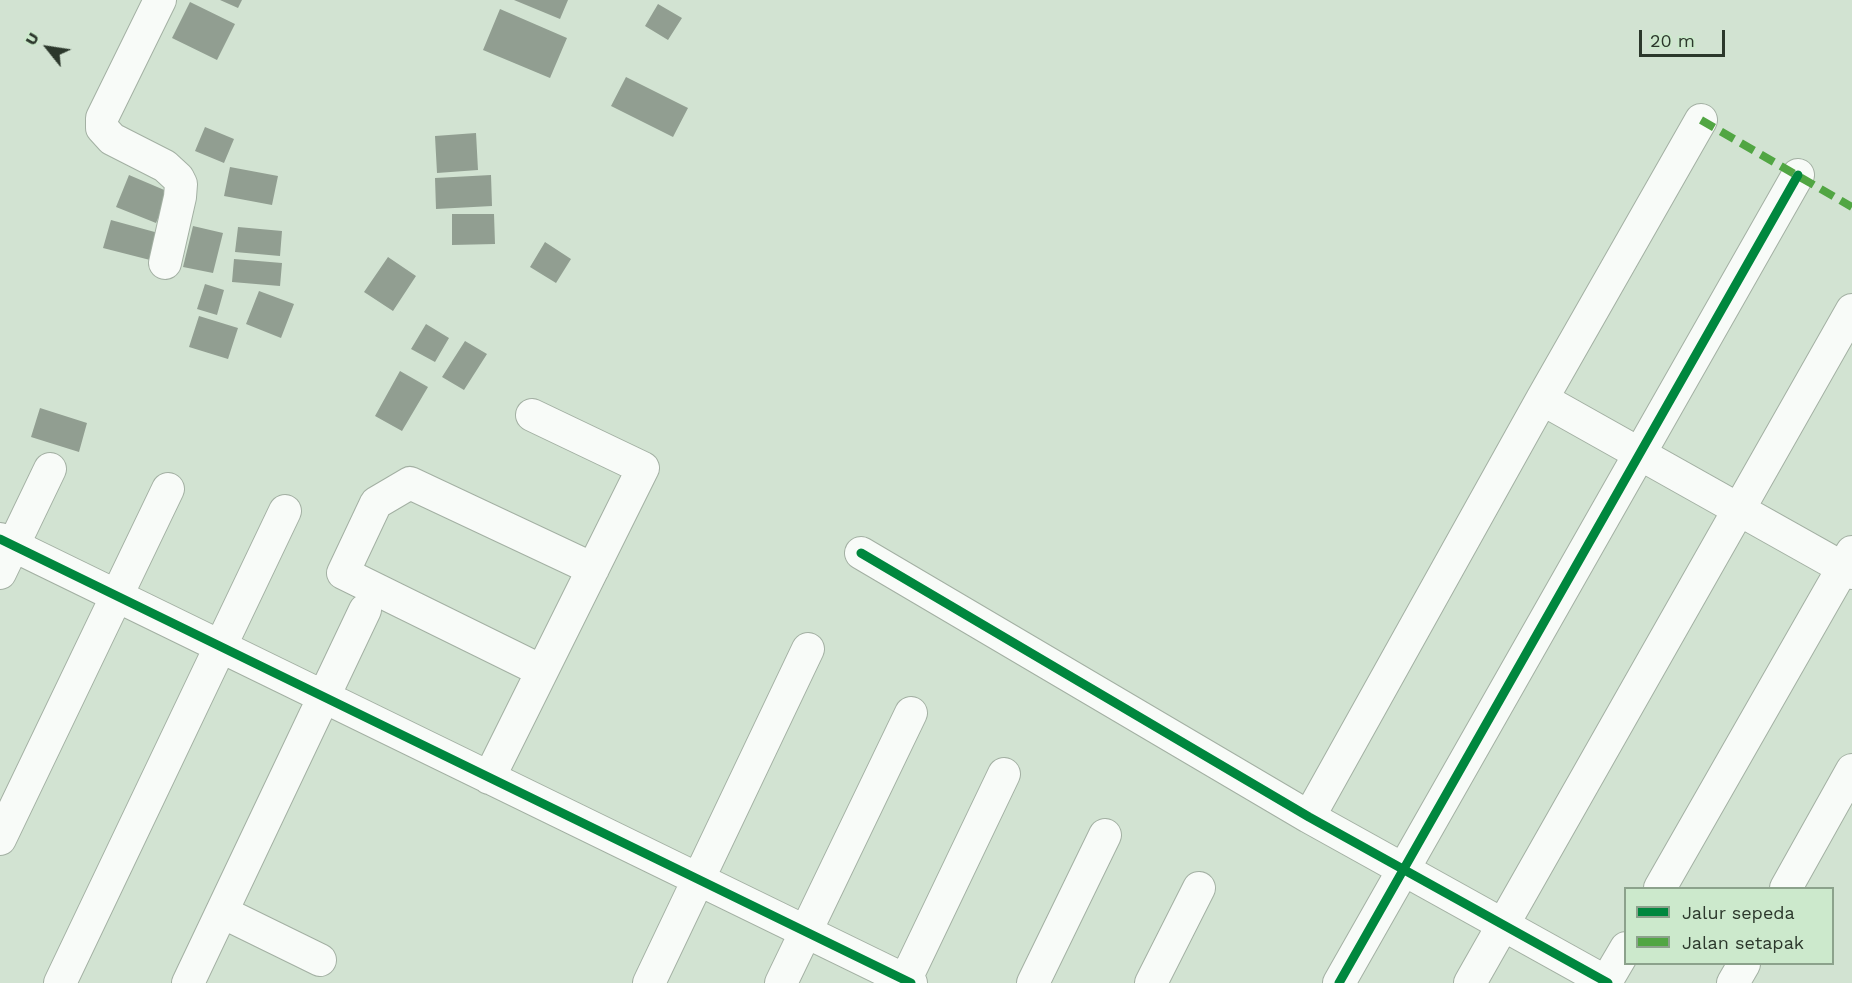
<!DOCTYPE html>
<style>
body{margin:0}
#map{position:relative;width:1852px;height:983px;overflow:hidden;background:#d2e3d2;font-family:"Work Sans",sans-serif}
canvas{display:block}
.legend{position:absolute;left:1624px;top:887px;width:210px;height:78px;box-sizing:border-box;background:#cce9cc;border:2px solid #8ca28c;margin:0;padding:8px 10px;list-style:none;font-size:18px;color:#2c382c}
.legend li{display:flex;align-items:center;gap:12px;height:30px}
.legend b{width:30px;border:2px solid #8ca28c}
.north{position:absolute;left:18px;top:18px;width:60px;height:60px;-webkit-text-stroke:4px #cce9cc;paint-order:stroke;rotate:300deg;font-size:16px;font-weight:700;line-height:24px;text-align:center;color:#2c382c}
.north::after{content:'';display:block;margin:auto;width:21px;height:27px;background:#2c382c;clip-path:polygon(50% 0,100% 100%,50% 72%,0 100%)}
.scale{position:absolute;left:1639px;top:30px;width:86px;height:27px;box-sizing:border-box;border:3px solid #2c382c;border-top:0;padding-left:8px;font-size:18px;line-height:21px;white-space:nowrap;color:#2c382c;-webkit-text-stroke:4px #cce9cc;paint-order:stroke}
</style>
<div id="map">
<canvas width="1852" height="983"></canvas>
<ul class="legend">
<li><b style="height:8px;background:#00873e"></b>Jalur sepeda</li>
<li><b style="height:8px;background:#51a643"></b>Jalan setapak</li>
</ul>
<div class="north">U</div>
<div class="scale">20 m</div>
</div>
<script>
const ctx = document.querySelector('canvas').getContext('2d');
ctx.lineJoin = 'round';
function fill(path, color) { ctx.fillStyle = color; ctx.fill(path, 'evenodd'); }
const toPath = rows => new Path2D(rows.map(r => 'M' + r).join(''));
function strokePath(path, color, width, dash) { ctx.strokeStyle = color; ctx.lineWidth = width; ctx.lineCap = dash ? 'butt' : 'round'; ctx.setLineDash(dash || []); ctx.stroke(path); }
fill(toPath([
 [220,0,242,0,238,8],
 [514,0,568,0,560,19],
 [190,2,235,24,217,60,172,38],
 [658,4,682,18,668,40,645,26],
 [500,9,567,38,550,78,483,50],
 [626,77,688,108,673,137,611,106],
 [205,127,234,139,224,163,195,151],
 [476,133,478,170,437,173,435,136],
 [230,167,278,176,272,205,224,196],
 [129,175,169,192,156,223,116,207],
 [491,175,492,206,436,209,435,178],
 [452,214,494,214,495,244,452,245],
 [111,220,162,234,154,261,103,248],
 [193,226,223,233,213,273,183,267],
 [238,227,282,231,280,256,235,252],
 [545,242,571,259,556,283,530,267],
 [388,257,416,276,393,311,364,292],
 [234,259,282,263,280,286,232,282],
 [205,284,224,290,217,315,197,309],
 [259,291,294,304,281,338,246,324],
 [199,316,238,328,228,359,189,347],
 [426,324,449,338,435,362,411,349],
 [465,341,487,354,464,390,442,377],
 [400,371,428,387,402,431,375,416],
 [40,408,87,423,79,452,31,437]
]), '#919e91');
const minor = toPath([
 [160,0,102,118,102,128,112,139,165,166,178,178,181,184,180,197,165,263],
 [1542,399,1852,573],
 [0,539,911,983],
 [861,553,1309,817,1608,983],
 [0,573,50,469],
 [542,671,343,573,376,503,410,483,593,569],
 [489,778,643,468,532,415],
 [1309,817,1542,399,1701,120],
 [0,839,168,489],
 [1660,888,1852,552],
 [1786,888,1852,770],
 [222,912,320,960],
 [1606,982,1626,948],
 [60,983,285,511],
 [188,983,365,610],
 [649,983,808,649],
 [781,983,911,713],
 [904,983,1004,774],
 [1033,983,1105,835],
 [1151,983,1199,888],
 [1339,983,1798,175],
 [1470,983,1852,310],
 [1733,983,1744,964]
]);
strokePath(minor, '#a3b0a3', 34);
strokePath(minor, '#f8fbf8', 32);
strokePath(toPath([
 [1701,120,1852,207]
]), '#51a643', 8, [15, 8]);
strokePath(toPath([
 [0,539,911,983],
 [861,553,1309,817,1608,983],
 [1339,983,1798,175]
]), '#00873e', 9);
</script>
